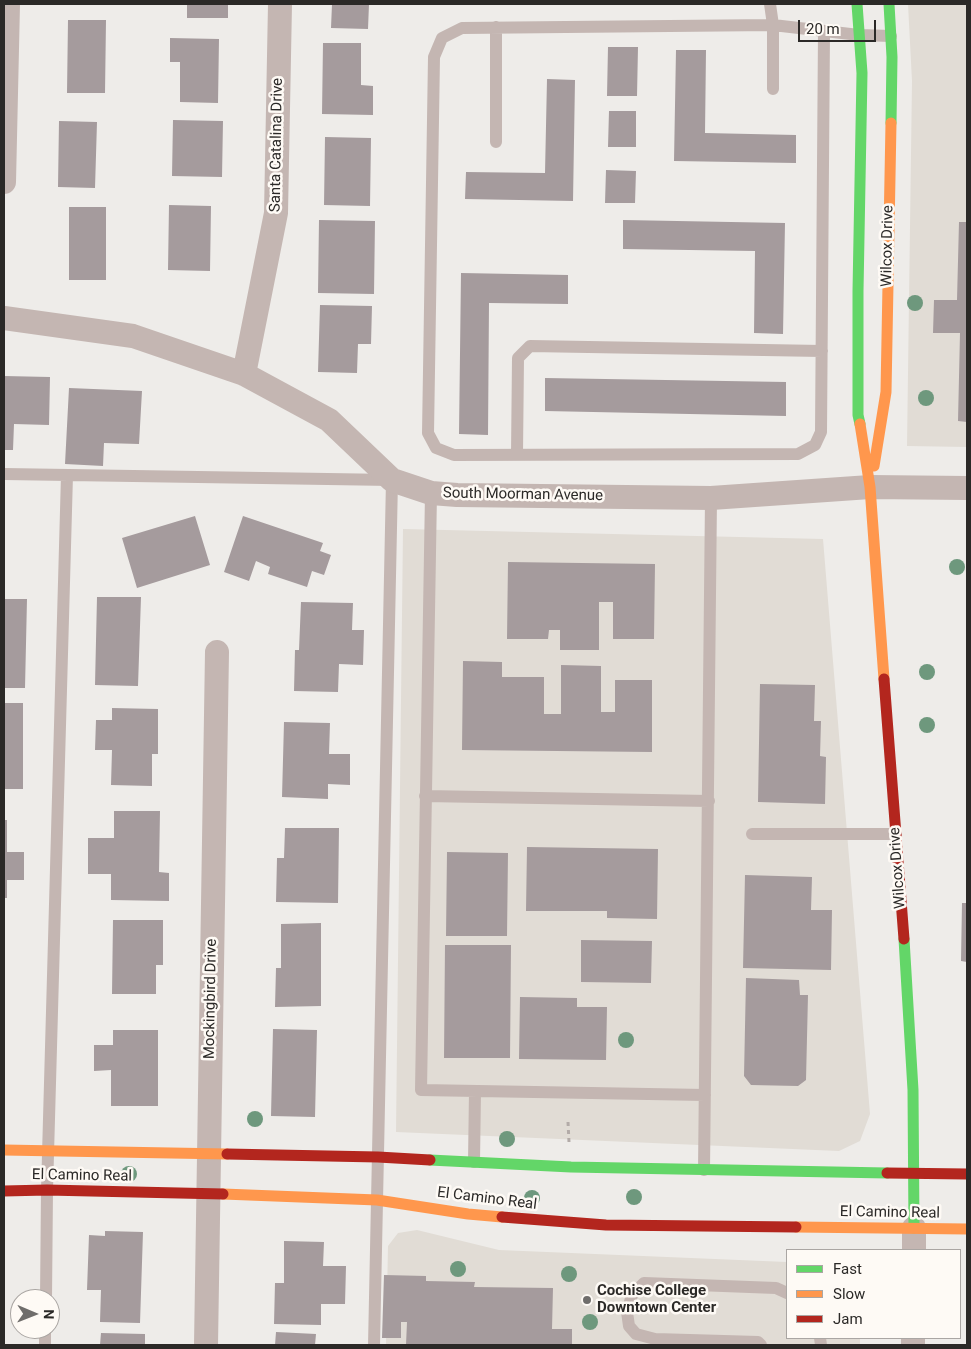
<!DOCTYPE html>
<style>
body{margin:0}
#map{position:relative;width:971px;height:1349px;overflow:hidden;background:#eeece9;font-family:Roboto,sans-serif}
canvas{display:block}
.frame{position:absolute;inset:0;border:5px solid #2b2927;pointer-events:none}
.legend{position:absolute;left:786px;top:1249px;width:175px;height:90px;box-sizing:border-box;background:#fefaf5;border:1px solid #aaa6a3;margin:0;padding:6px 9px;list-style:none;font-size:15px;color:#2b2927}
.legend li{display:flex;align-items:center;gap:10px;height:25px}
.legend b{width:25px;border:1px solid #aaa6a3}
.north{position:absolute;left:10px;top:1289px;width:50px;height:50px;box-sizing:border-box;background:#fefaf5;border:1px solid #aaa6a3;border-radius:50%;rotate:91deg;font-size:14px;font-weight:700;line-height:20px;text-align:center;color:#2b2927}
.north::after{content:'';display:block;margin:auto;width:18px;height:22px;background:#6f6d6b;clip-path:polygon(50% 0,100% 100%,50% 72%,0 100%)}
.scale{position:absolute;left:798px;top:20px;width:78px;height:22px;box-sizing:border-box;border:2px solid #2b2927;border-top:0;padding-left:6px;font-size:15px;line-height:18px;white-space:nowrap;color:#2b2927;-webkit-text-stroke:4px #fefaf5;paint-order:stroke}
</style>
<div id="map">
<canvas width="971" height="1349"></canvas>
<div class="frame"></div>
<ul class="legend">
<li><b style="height:6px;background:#63d668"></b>Fast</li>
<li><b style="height:6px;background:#ff974d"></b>Slow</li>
<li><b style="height:6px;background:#b3261e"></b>Jam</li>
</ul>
<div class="north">N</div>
<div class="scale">20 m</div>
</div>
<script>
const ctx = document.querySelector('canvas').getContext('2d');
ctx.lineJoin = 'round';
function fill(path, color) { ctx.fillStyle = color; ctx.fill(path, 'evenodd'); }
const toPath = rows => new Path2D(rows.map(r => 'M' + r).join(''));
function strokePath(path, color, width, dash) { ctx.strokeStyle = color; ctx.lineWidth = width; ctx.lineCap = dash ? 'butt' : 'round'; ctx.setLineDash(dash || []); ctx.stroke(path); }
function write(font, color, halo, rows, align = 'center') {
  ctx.font = font + ' Roboto,sans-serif'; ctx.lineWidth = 5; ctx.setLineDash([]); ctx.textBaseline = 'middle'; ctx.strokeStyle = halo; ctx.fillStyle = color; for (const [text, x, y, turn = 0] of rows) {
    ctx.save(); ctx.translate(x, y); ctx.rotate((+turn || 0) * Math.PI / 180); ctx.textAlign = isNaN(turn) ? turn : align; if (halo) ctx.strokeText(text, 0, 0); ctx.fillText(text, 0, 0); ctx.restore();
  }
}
fill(toPath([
 [908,4,967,4,967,447,907,446,912,81],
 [403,529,823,539,870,1114,860,1141,839,1151,396,1132],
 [417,1230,499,1250,787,1262,787,1338,860,1338,860,1345,386,1345,388,1246,398,1233]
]), '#e1dcd5');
fill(toPath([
 [187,4,228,4,228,18,187,18],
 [332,4,369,4,368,29,331,28],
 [68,20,106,20,105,93,67,93],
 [170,38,219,39,218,103,180,102,180,62,170,62],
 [323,43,361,43,361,85,373,86,373,115,322,114],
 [608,47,638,47,637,96,607,96],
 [676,50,706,50,705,133,796,135,796,163,674,161],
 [547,79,575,80,573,201,465,199,466,172,545,173],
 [609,111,636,111,636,147,608,147],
 [173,120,223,121,222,177,172,176],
 [59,121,97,122,95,188,58,187],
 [325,137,371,138,370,206,324,205],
 [606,170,636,171,635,203,605,203],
 [169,205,211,206,210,271,168,270],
 [69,207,106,207,106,280,69,280],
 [319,220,375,221,374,294,318,293],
 [623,220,785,223,783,334,754,333,755,251,623,249],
 [959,222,967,222,967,422,958,421,960,333,933,333,934,300,957,300],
 [461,273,568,275,568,304,489,303,488,435,459,434],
 [320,305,372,306,371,344,358,344,357,373,318,372],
 [4,376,50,377,49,425,14,424,13,450,4,450],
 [545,378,786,382,786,416,545,411],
 [69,388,142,391,139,444,104,443,103,466,65,464],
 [195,516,210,565,137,588,122,538],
 [243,516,323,543,320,551,331,555,324,575,312,571,307,587,268,574,270,567,256,561,249,581,224,572],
 [508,562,655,564,654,639,613,639,613,602,599,602,599,650,560,650,560,630,549,630,548,639,507,639],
 [97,597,141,597,138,686,95,685],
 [4,599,27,599,25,688,4,688],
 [301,602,353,603,352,630,364,630,363,665,339,664,338,692,294,691,295,650,299,650],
 [463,661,502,662,502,677,544,677,544,714,561,714,561,665,601,666,601,712,615,712,615,680,652,680,652,752,462,750],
 [760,684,815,685,814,721,821,721,820,756,826,757,825,804,758,802],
 [4,703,23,703,23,789,4,789],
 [112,708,158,709,158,754,152,754,152,786,111,785,112,750,95,750,96,720,112,720],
 [284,722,330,723,329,754,350,754,350,785,328,784,328,799,282,797],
 [114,811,160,811,159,872,169,873,169,901,111,900,111,874,88,874,88,838,114,838],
 [4,820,7,820,7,852,24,852,24,880,7,880,7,898,4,898],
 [285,828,339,828,338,903,276,902,277,858,284,858],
 [527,847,658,849,657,919,607,918,607,911,526,911],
 [447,852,508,853,507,936,446,936],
 [745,875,812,877,811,910,832,910,831,970,743,968],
 [962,903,967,903,967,962,961,961],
 [113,920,163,920,163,965,156,965,156,994,112,994],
 [321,923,321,1006,275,1007,276,968,281,968,281,924],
 [581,940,652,941,651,983,581,982],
 [445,945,511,945,510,1058,444,1058],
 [746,978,799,980,800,995,808,995,806,1080,798,1086,751,1085,744,1076],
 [520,997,577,998,577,1007,607,1007,606,1060,519,1059],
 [273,1029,317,1030,315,1117,271,1116],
 [113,1030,158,1030,158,1106,111,1106,111,1070,94,1071,94,1045,113,1045],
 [105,1231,143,1232,140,1323,100,1322,101,1290,87,1290,89,1235,105,1236],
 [284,1241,324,1242,323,1266,346,1266,345,1304,321,1304,321,1325,274,1324,275,1283,284,1283],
 [384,1275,426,1276,426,1281,475,1282,474,1287,553,1288,552,1329,572,1329,572,1345,406,1345,407,1322,401,1322,401,1338,382,1338],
 [276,1332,316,1334,315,1345,275,1345],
 [101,1333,145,1334,145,1345,100,1345]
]), '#a59b9d');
strokePath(toPath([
 [568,1122,569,1142]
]), '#b3aba8', 3, [4, 4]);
strokePath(toPath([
 [770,4,773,25,773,89],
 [824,31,821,432,815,445,798,454,454,455,436,448,428,433,434,57,442,38,462,28,773,25,859,35,891,36],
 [496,142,496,27],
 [517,454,518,358,530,346,822,351],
 [4,474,392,480,374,1345],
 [431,493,421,1090,705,1095],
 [425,796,709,801],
 [752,834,896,834],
 [474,1162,475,1091],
 [704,1170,711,498],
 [46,1299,47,1190,67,475],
 [820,1338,821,1345],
 [45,1345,45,1329],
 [761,1345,758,1342,655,1339,636,1334,629,1326,627,1312,632,1295,644,1283,776,1288,787,1293]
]), '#c4b6b2', 12);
strokePath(toPath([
 [4,182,8,4],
 [4,318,133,336,244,374,329,420,392,480,431,493,457,495,711,498,870,487,967,488],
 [244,374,276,213,280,4],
 [914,1250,914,1228],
 [206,1345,217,652],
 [913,1345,913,1338]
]), '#c4b6b2', 24);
strokePath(toPath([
 [857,4,862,73,858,291,858,415,860,424],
 [889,4,892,57,891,123],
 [904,939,913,1090,914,1228],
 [430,1160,571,1167,887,1173]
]), '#63d668', 11);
strokePath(toPath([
 [860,424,870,487,884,679],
 [874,466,886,392,891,123],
 [4,1150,227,1154],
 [223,1194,377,1200,468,1214,502,1217],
 [796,1227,967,1229]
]), '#ff974d', 11);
strokePath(toPath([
 [884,679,904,939],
 [227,1154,378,1157,430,1160],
 [887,1173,967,1174],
 [4,1191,47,1190,223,1194],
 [502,1217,606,1225,796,1227]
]), '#b3261e', 11);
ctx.fillStyle = '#6e987d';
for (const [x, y] of [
 [915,303],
 [926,398],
 [957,567],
 [927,672],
 [927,725],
 [626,1040],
 [255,1119],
 [507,1139],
 [129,1174],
 [634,1197],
 [532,1198],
 [458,1269],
 [569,1274],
 [590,1322]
]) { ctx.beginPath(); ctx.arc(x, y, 8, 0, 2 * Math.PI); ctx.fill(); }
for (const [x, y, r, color] of [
 [587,1300,5,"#6f6d6b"]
]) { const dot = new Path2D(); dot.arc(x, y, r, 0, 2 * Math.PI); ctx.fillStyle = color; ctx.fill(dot); strokePath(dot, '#fefaf5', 2); }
write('15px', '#2b2927', '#fefaf5', [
 ["Santa Catalina Drive",277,145,-89],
 ["Wilcox Drive",888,246,-89],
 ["South Moorman Avenue",523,495,1],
 ["Wilcox Drive",898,868,-94],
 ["Mockingbird Drive",211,999,-89],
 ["El Camino Real",82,1176,1],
 ["El Camino Real",487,1199,7],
 ["El Camino Real",890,1213,1]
]);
write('bold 15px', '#2b2927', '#fefaf5', [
 ["Cochise College",597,1291],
 ["Downtown Center",597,1308]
], 'left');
</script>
